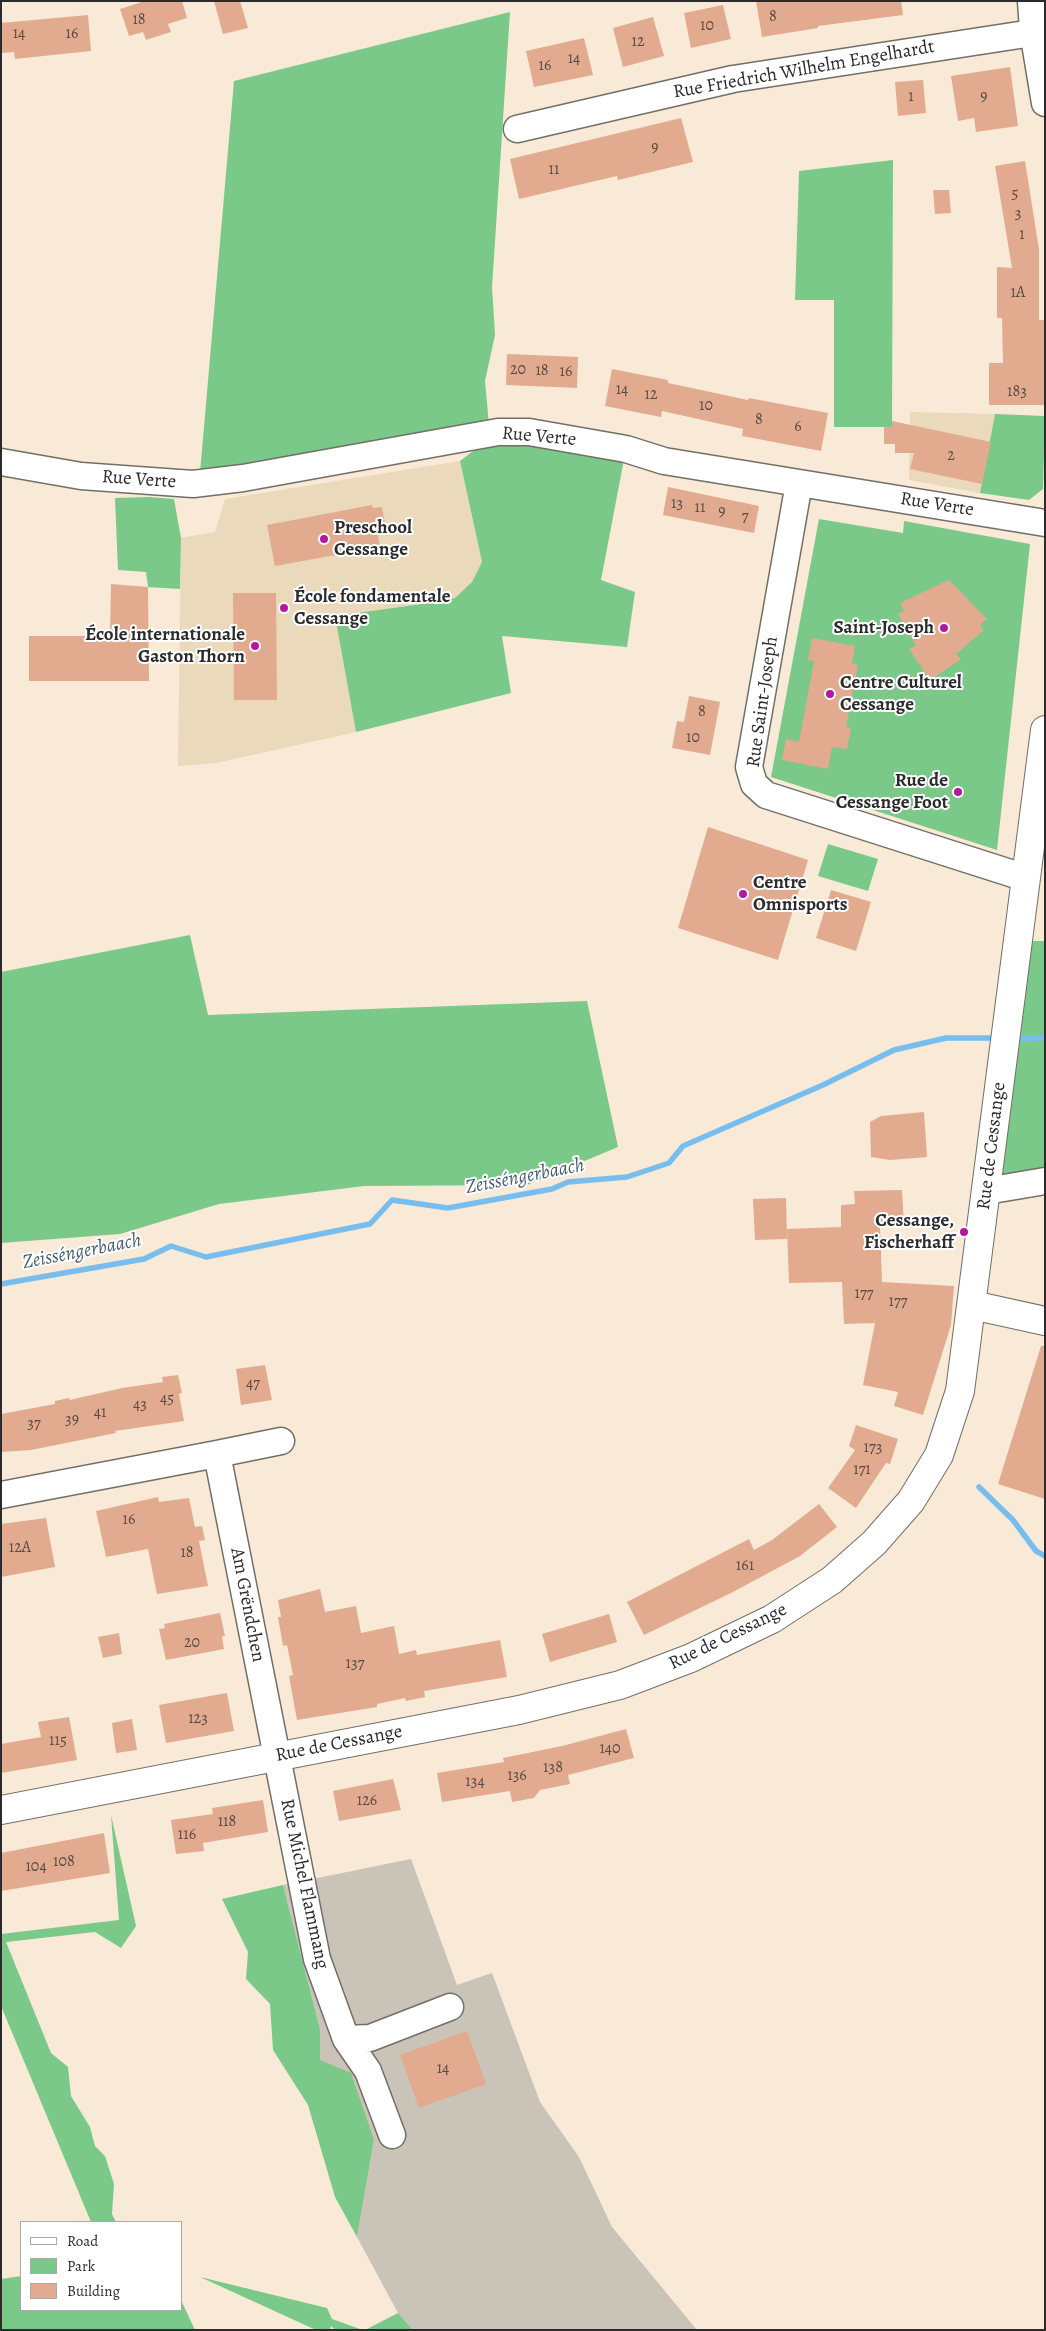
<!DOCTYPE html>
<meta charset="utf-8">
<style>
body{margin:0}
#map{position:relative;width:1046px;height:2331px;overflow:hidden;background:#f8ead7;font-family:Alegreya,serif}
canvas{display:block}
.frame{position:absolute;inset:0;border:2px solid #2b2b2b;pointer-events:none}
.legend{position:absolute;left:20px;top:2221px;width:162px;height:90px;box-sizing:border-box;background:#fff;border:1px solid #aaa;margin:0;padding:6px 9px;list-style:none;font-size:15px;color:#2b2b2b}
.legend li{display:flex;align-items:center;gap:10px;height:25px}
.legend b{width:25px;border:1px solid #aaa}
</style>
<div id="map">
<canvas width="1046" height="2331"></canvas>
<div class="frame"></div>
<ul class="legend">
<li><b style="height:6px;background:#fff"></b>Road</li>
<li><b style="height:14px;background:#7ac988"></b>Park</li>
<li><b style="height:14px;background:#e2ab8f"></b>Building</li>
</ul>
</div>
<script>
const ctx = document.querySelector('canvas').getContext('2d');
ctx.lineJoin = 'round';
function fill(path, color) { ctx.fillStyle = color; ctx.fill(path, 'evenodd'); }
const toPath = rows => new Path2D(rows.map(r => 'M' + r).join(''));
function strokePath(path, color, width, dash) { ctx.strokeStyle = color; ctx.lineWidth = width; ctx.lineCap = dash ? 'butt' : 'round'; ctx.setLineDash(dash || []); ctx.stroke(path); }
function write(font, color, halo, rows, align = 'center') {
  ctx.font = font + ' Alegreya,serif'; ctx.lineWidth = 4; ctx.setLineDash([]); ctx.textBaseline = 'middle'; ctx.strokeStyle = halo; ctx.fillStyle = color; for (const [text, x, y, turn = 0] of rows) {
    ctx.save(); ctx.translate(x, y); ctx.rotate((+turn || 0) * Math.PI / 180); ctx.textAlign = isNaN(turn) ? turn : align; if (halo) ctx.strokeText(text, 0, 0); ctx.fillText(text, 0, 0); ctx.restore();
  }
}
fill(toPath([
 [910,412,995,414,980,493,909,480],
 [460,461,482,562,472,582,455,598,443,601,335,616,356,732,216,763,178,766,181,538,215,532,225,499]
]), '#ead9ba');
fill(toPath([
 [411,1859,457,1985,492,1973,540,2102,579,2157,612,2227,697,2330,413,2330,398,2313,357,2237,374,2140,320,2060,320,2029,283,1885]
]), '#cac3b8');
fill(toPath([
 [510,12,492,287,495,335,485,381,489,425,200,473,234,81],
 [893,160,892,427,834,427,834,300,795,300,799,171],
 [995,414,1045,416,1043,489,1029,500,980,493],
 [498,432,626,449,601,580,635,592,627,647,502,636,511,693,356,732,335,616,443,601,455,598,472,582,482,562,460,461],
 [149,497,174,499,181,538,180,589,148,587,146,572,118,570,115,498],
 [819,519,903,533,904,521,1030,544,997,850,771,777],
 [828,844,878,859,868,891,818,876],
 [190,935,208,1015,587,1001,618,1147,527,1185,364,1186,219,1204,120,1234,1,1243,1,972],
 [1033,941,1045,941,1045,1180,986,1191,1017,948],
 [111,1815,136,1926,121,1948,95,1932,6,1942,51,2053,68,2067,71,2096,90,2127,95,2146,105,2156,114,2184,112,2214,116,2222,91,2222,1,2006,1,1934,119,1920],
 [283,1885,320,2029,320,2060,351,2073,374,2140,357,2237,335,2197,308,2105,273,2050,270,2004,246,1979,248,1952,222,1899],
 [21,2276,21,2310,181,2310,181,2300,195,2330,1,2330,1,2279],
 [200,2277,327,2308,332,2319,363,2330,335,2330,331,2326,330,2330,316,2330],
 [398,2313,413,2330,365,2330]
]), '#7ac988');
strokePath(toPath([
 [1012,1039,1045,1038],
 [1,1284,144,1259,171,1246,206,1257,370,1224,392,1200,448,1208,552,1189,568,1182,627,1177,669,1163,683,1146,823,1085,894,1050,946,1038,998,1038],
 [979,1487,1013,1520,1036,1551,1045,1556]
]), '#77beee', 5.5);
fill(toPath([
 [145,1,182,1,187,18,168,24,171,32,146,40,143,32,129,36,120,9],
 [214,1,240,1,248,28,223,34],
 [756,1,901,1,903,15,818,26,818,28,762,37],
 [723,5,731,39,691,48,684,13],
 [88,15,91,51,15,59,14,52,2,53,1,23],
 [653,17,664,56,623,67,613,28],
 [584,38,593,75,534,87,526,51],
 [1010,67,1018,126,976,132,974,118,958,121,951,76],
 [923,80,926,113,898,116,895,82],
 [681,118,693,162,618,180,617,176,519,199,510,159],
 [1025,161,1039,249,1039,320,1045,320,1045,405,989,405,989,363,1003,363,1002,318,997,318,997,267,1012,268,995,166],
 [933,190,949,190,951,213,935,214],
 [507,354,578,357,577,388,506,385],
 [612,369,668,380,668,383,748,400,749,398,828,413,821,451,742,436,743,429,662,411,661,417,605,406],
 [892,421,991,442,982,484,910,469,914,453,895,453,895,444,884,444,884,427,892,427],
 [668,487,759,506,754,533,663,515],
 [372,505,373,508,382,507,386,529,377,530,380,547,275,566,267,525],
 [949,580,987,619,980,625,984,630,956,654,961,659,930,680,909,649,916,646,898,614,904,611,900,603],
 [111,584,148,587,149,681,29,681,29,636,110,636],
 [233,593,276,593,277,700,234,700],
 [812,638,855,646,852,664,858,665,846,727,851,728,847,749,832,747,828,769,782,760,786,739,799,742,814,661,808,660],
 [689,696,720,702,710,755,672,748,677,721,684,722],
 [708,827,808,860,778,960,678,928],
 [831,890,871,902,856,951,816,938],
 [924,1112,927,1157,890,1160,871,1157,870,1122,881,1116],
 [902,1190,904,1227,880,1227,882,1282,954,1286,951,1325,923,1415,894,1406,898,1392,863,1385,875,1323,844,1324,842,1282,789,1283,787,1229,841,1227,841,1205,855,1204,854,1191],
 [786,1198,787,1239,755,1240,753,1199],
 [1041,1346,1045,1346,1045,1499,998,1484],
 [265,1365,272,1400,241,1405,236,1369],
 [178,1375,182,1393,179,1394,184,1421,115,1431,116,1433,31,1450,1,1452,1,1414,55,1404,55,1401,69,1398,70,1400,122,1388,163,1382,162,1377],
 [856,1425,898,1439,890,1464,886,1463,856,1508,828,1488,855,1450,849,1446],
 [158,1497,159,1502,189,1498,195,1527,202,1526,205,1540,199,1541,208,1586,157,1594,148,1549,106,1557,96,1511],
 [819,1504,837,1527,800,1556,731,1593,644,1635,627,1602,749,1539,754,1550,772,1540],
 [46,1518,55,1567,1,1577,1,1524],
 [320,1589,325,1612,356,1606,361,1633,394,1626,399,1654,416,1650,417,1655,500,1640,507,1677,424,1691,425,1697,406,1701,405,1698,377,1704,377,1707,297,1720,289,1676,293,1675,287,1645,283,1646,278,1617,281,1617,278,1600],
 [220,1613,225,1636,222,1636,224,1649,166,1660,159,1629,165,1628,164,1624],
 [609,1614,617,1642,550,1662,542,1634],
 [119,1633,122,1654,103,1658,98,1637],
 [227,1693,234,1731,166,1743,159,1705],
 [69,1717,77,1760,1,1773,1,1744,41,1737,38,1722],
 [132,1719,137,1750,116,1753,112,1723],
 [626,1729,634,1758,568,1775,570,1784,540,1790,534,1798,512,1802,510,1791,442,1802,437,1773,504,1762,503,1758,562,1746],
 [393,1779,401,1810,339,1821,333,1791],
 [263,1800,268,1832,203,1843,204,1851,176,1854,171,1820,213,1814,212,1808],
 [104,1833,110,1873,1,1891,1,1853],
 [467,2031,486,2084,419,2108,400,2055]
]), '#e2ab8f');
const minor = toPath([
 [1031,1,1033,31,1045,103],
 [517,129,733,79,1045,31],
 [1,462,81,476,193,484,243,478,498,432,529,432,626,449,664,461,1045,523],
 [799,483,749,767,754,784,766,795,1026,878],
 [986,1191,1045,1181],
 [217,1454,281,1441],
 [1,1495,217,1454,317,1959,346,2039,368,2071,392,2135],
 [346,2039,370,2038,450,2007]
]);
const major = toPath([
 [972,1305,1045,1321],
 [1,1810,519,1710,620,1685,691,1658,772,1619,832,1580,874,1543,911,1501,939,1455,960,1391,1045,730]
]);
strokePath(minor, '#736e67', 29);
strokePath(major, '#736e67', 30);
strokePath(minor, '#fff', 26);
strokePath(major, '#fff', 28);
for (const [x, y, r, color] of [
 [324,539,5,"#b5179e"],
 [284,608,5,"#b5179e"],
 [944,628,5,"#b5179e"],
 [255,646,5,"#b5179e"],
 [830,694,5,"#b5179e"],
 [958,792,5,"#b5179e"],
 [743,894,5,"#b5179e"],
 [964,1232,5,"#b5179e"]
]) { const dot = new Path2D(); dot.arc(x, y, r, 0, 2 * Math.PI); ctx.fillStyle = color; ctx.fill(dot); strokePath(dot, '#fff', 2); }
write('16px', '#594b44', null, [
 ["8",773,17],
 ["18",139,20],
 ["10",707,26],
 ["14",19,34],
 ["16",72,34],
 ["12",638,42],
 ["14",574,59],
 ["16",545,66],
 ["1",911,97],
 ["9",984,97],
 ["9",655,148],
 ["11",554,170],
 ["5",1015,194],
 ["3",1018,214],
 ["1",1022,235],
 ["1A",1018,293],
 ["20",518,370],
 ["18",542,371],
 ["16",566,372],
 ["14",622,390],
 ["183",1017,392],
 ["12",651,395],
 ["10",706,406],
 ["8",759,420],
 ["6",798,427],
 ["2",951,456],
 ["13",677,504],
 ["11",700,508],
 ["9",722,512],
 ["7",745,517],
 ["8",702,712],
 ["10",693,738],
 ["177",864,1294],
 ["177",898,1302],
 ["47",253,1384],
 ["45",167,1399],
 ["43",140,1405],
 ["41",100,1413],
 ["39",72,1420],
 ["37",34,1424],
 ["173",873,1448],
 ["171",862,1470],
 ["16",129,1520],
 ["12A",20,1548],
 ["18",187,1553],
 ["161",745,1566],
 ["20",192,1643],
 ["137",355,1664],
 ["123",198,1719],
 ["115",58,1741],
 ["140",610,1749],
 ["138",553,1768],
 ["136",517,1776],
 ["134",475,1782],
 ["126",367,1801],
 ["118",227,1822],
 ["116",187,1835],
 ["108",64,1862],
 ["104",36,1867],
 ["14",443,2069]
]);
write('19px', '#2b2b2b', '#fff', [
 ["Rue Friedrich Wilhelm Engelhardt",804,70,-10],
 ["Rue Verte",539,437,5],
 ["Rue Verte",139,480,4],
 ["Rue Verte",937,505,9],
 ["Rue Saint-Joseph",763,702,-82],
 ["Rue de Cessange",992,1146,-83],
 ["Am Grëndchen",247,1605,79],
 ["Rue de Cessange",728,1637,-26],
 ["Rue de Cessange",339,1744,-11],
 ["Rue Michel Flammang",304,1884,78]
]);
write('bold 19px', '#2b2b2b', '#fff', [
 ["Preschool",334,528],
 ["Cessange",334,550],
 ["École fondamentale",294,597],
 ["Cessange",294,619],
 ["Saint-Joseph",934,628,"right"],
 ["École internationale",245,635,"right"],
 ["Gaston Thorn",245,657,"right"],
 ["Centre Culturel",840,683],
 ["Cessange",840,705],
 ["Rue de",948,781,"right"],
 ["Cessange Foot",948,803,"right"],
 ["Centre",753,883],
 ["Omnisports",753,905],
 ["Cessange,",954,1221,"right"],
 ["Fischerhaff",954,1243,"right"]
], 'left');
write('italic 20px', '#465e6f', '#fff', [
 ["Zeisséngerbaach",525,1177,-11],
 ["Zeisséngerbaach",82,1252,-11]
]);
</script>
